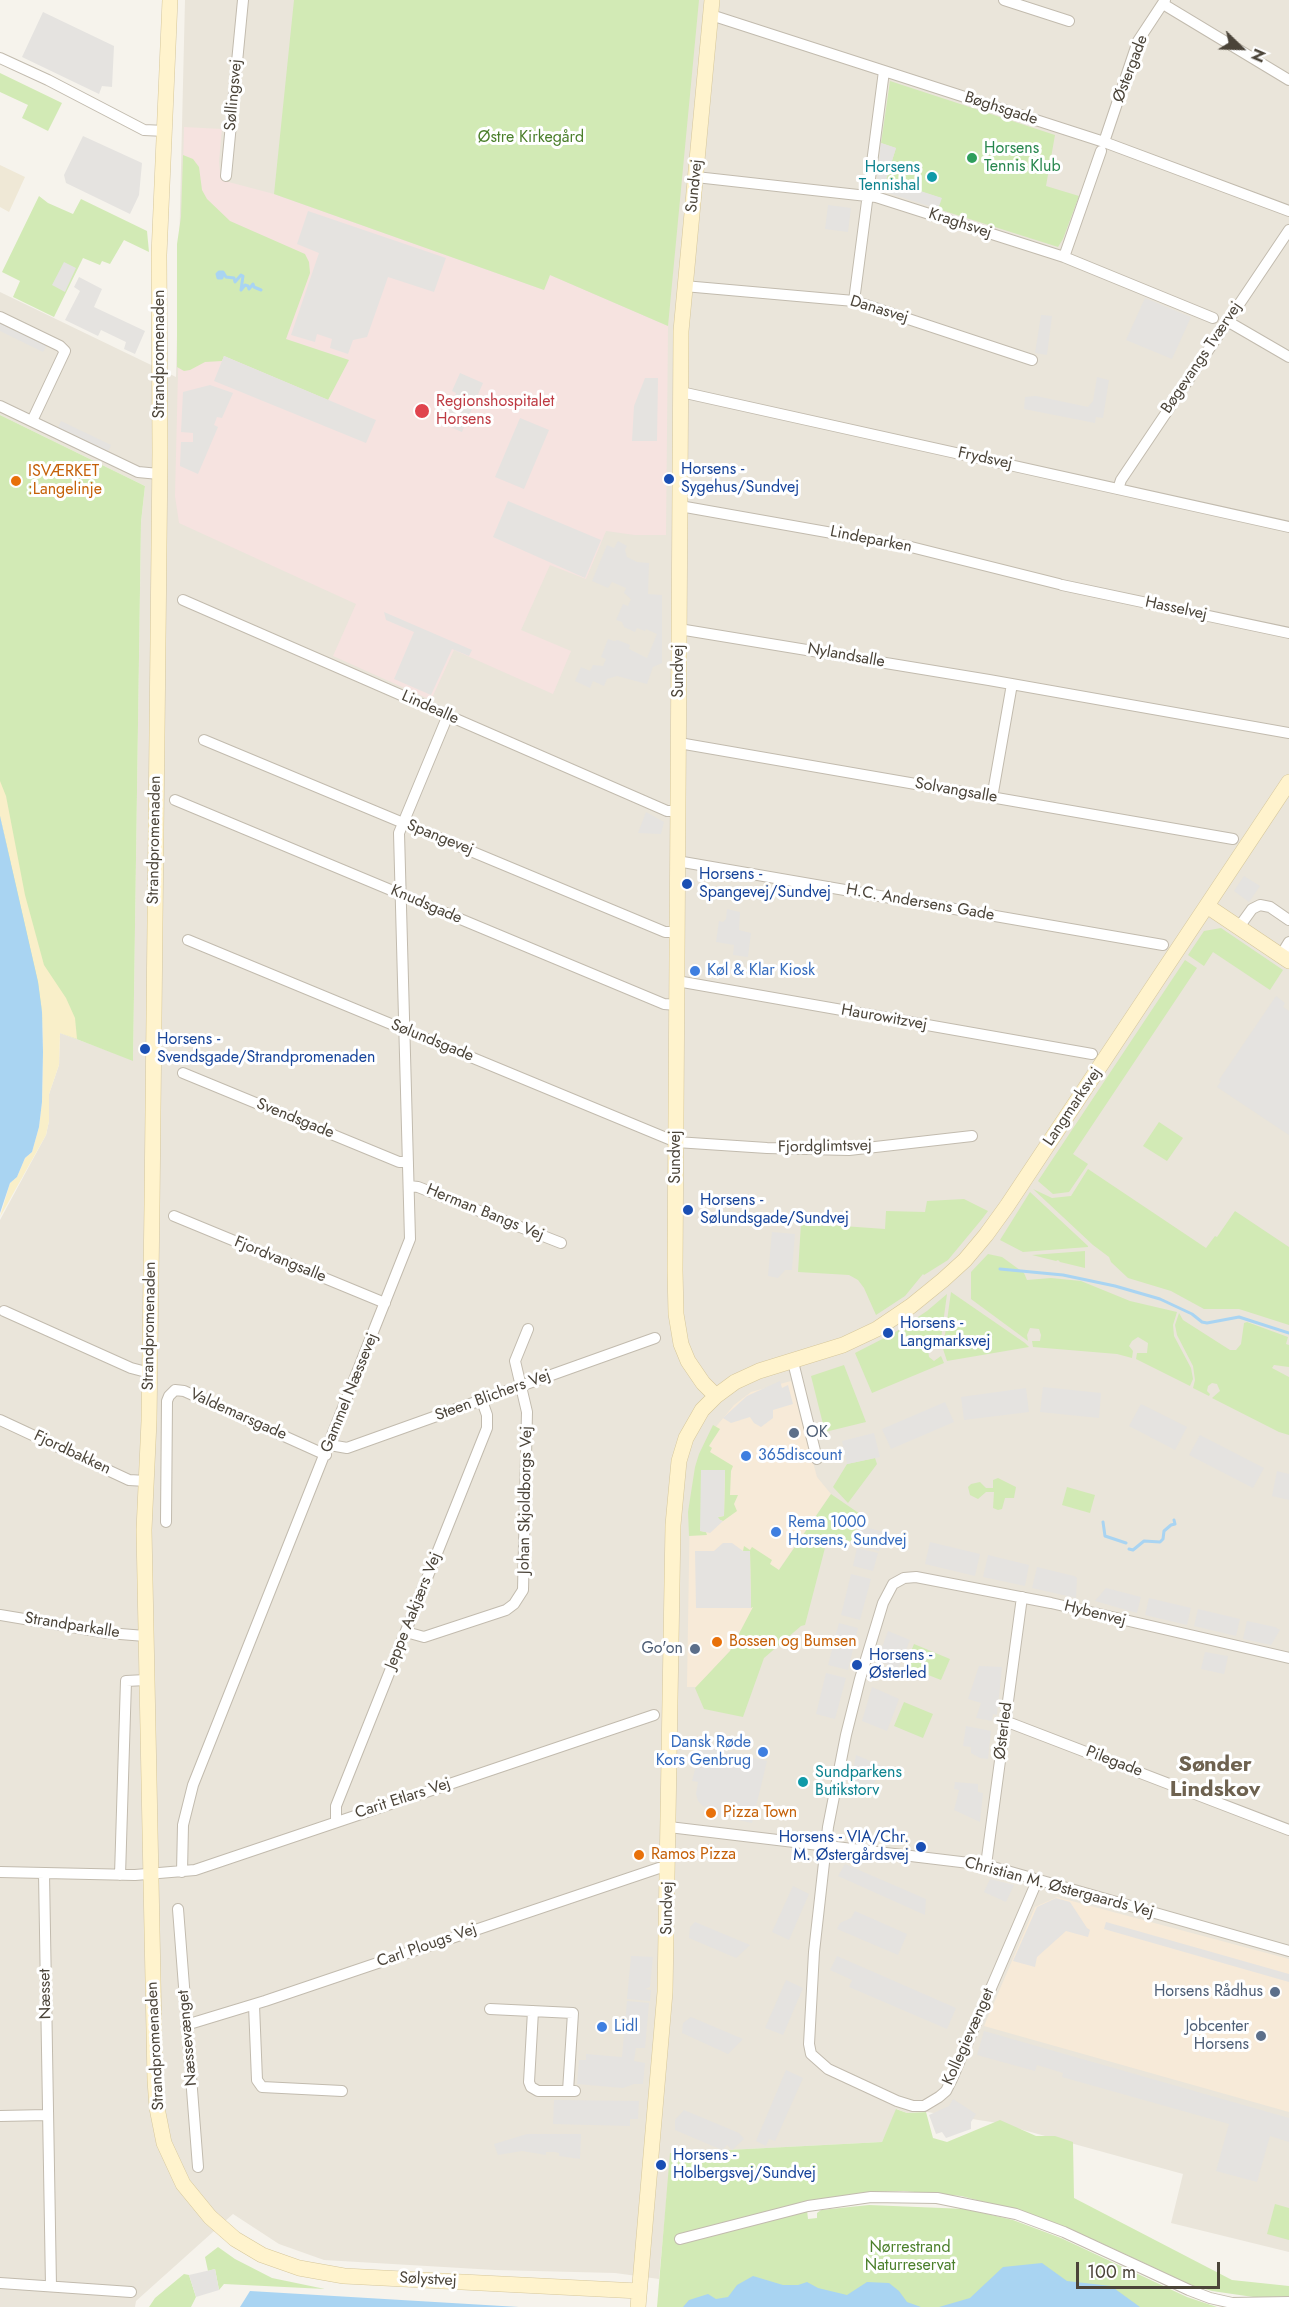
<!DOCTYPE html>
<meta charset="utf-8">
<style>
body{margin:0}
#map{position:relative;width:1289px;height:2307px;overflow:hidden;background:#f6f3ec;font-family:Jost,sans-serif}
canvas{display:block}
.north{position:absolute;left:1211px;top:18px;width:60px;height:60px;-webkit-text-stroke:4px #fff;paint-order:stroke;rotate:113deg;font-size:16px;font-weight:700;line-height:24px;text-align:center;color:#4b4439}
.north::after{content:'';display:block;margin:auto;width:21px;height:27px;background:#4b4439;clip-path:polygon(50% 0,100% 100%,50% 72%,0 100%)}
.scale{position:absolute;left:1076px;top:2262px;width:144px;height:27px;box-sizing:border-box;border:3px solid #4b4439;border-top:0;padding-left:8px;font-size:18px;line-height:21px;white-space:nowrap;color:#4b4439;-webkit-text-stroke:4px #fff;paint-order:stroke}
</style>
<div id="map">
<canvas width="1289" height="2307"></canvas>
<div class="north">N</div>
<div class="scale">100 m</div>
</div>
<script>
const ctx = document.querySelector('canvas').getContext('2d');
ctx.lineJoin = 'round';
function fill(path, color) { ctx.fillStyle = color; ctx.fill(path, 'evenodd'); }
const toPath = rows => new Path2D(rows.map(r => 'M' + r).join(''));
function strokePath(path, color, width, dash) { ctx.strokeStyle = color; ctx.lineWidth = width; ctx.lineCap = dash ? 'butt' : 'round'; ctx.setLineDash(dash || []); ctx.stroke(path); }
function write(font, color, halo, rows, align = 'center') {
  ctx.font = font + ' Jost,sans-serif'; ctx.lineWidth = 6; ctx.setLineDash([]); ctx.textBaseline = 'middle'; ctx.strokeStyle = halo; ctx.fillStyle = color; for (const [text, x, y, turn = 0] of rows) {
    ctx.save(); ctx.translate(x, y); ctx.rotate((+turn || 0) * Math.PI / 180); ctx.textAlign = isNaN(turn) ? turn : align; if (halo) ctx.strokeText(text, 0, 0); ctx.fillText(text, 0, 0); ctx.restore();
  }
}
fill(toPath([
 [185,0,1289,0,1289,2252,1171,2223,1183,2174,998,2123,927,2112,907,2113,897,2109,882,2142,671,2153,659,2279,615,2273,495,2270,324,2260,279,2244,233,2214,136,2301,135,2307,0,2307,0,1220,46,1135,49,1121,49,1094,59,1065,60,1033,133,1060,141,522,145,486,0,415,0,292,176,377]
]), '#eae5da');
fill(toPath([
 [791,1381,817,1477,831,1494,754,1606,730,1651,697,1687,687,1687,690,1501,714,1429,734,1405,751,1392],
 [1057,1897,1289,1959,1289,2112,984,2026,1035,1907]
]), '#f7ead8');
fill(toPath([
 [0,165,25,177,9,212,0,207]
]), '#efe8d6');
fill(toPath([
 [184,127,222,129,219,162,221,180,274,194,544,290,550,275,668,326,666,535,635,535,606,531,586,579,550,565,521,630,571,651,553,694,454,650,431,700,333,656,356,604,179,523,175,496]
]), '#f6e3e0');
fill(toPath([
 [294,0,699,0,668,326,550,275,544,290,274,194],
 [0,73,62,103,48,131,22,118,28,105,0,92],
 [890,81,1055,135,1046,186,1079,196,1063,239,1058,247,938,209,941,198,886,180,896,148,881,143],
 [183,155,193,159,199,167,202,190,207,199,230,221,305,254,309,262,310,273,286,339,349,360,328,400,224,356,222,361,205,362,190,370,184,371,177,367,177,244,181,217],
 [39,196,48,203,73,214,81,199,147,231,149,252,124,240,110,264,102,261,100,265,83,258,54,317,13,297,20,281,2,272],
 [0,415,145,486,141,522,133,1061,43,1026,42,1012,0,816],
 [1221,928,1283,970,1270,990,1213,952,1204,966,1188,955,1204,931],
 [1185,960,1197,968,1073,1154,1088,1164,1069,1192,1053,1194,1038,1181],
 [1159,1122,1183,1138,1167,1161,1143,1146],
 [1088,1169,1206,1248,1215,1236,1217,1237,1235,1211,1289,1247,1289,1325,1239,1309,1204,1309,1171,1291,1128,1278,1111,1262,1109,1257,1093,1245,1033,1189,1052,1198,1071,1196],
 [1030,1192,1088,1246,1088,1247,1023,1252,1000,1240],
 [964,1199,988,1211,982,1219,948,1260,924,1275,923,1274,905,1296,876,1315,864,1288,858,1280,849,1275,798,1272,801,1223,885,1229,886,1211,925,1212,927,1201],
 [1085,1251,1085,1268,1060,1262,1058,1260,1056,1261,1032,1255],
 [988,1254,1002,1257,1024,1273,1027,1280,1051,1278,1081,1281,1130,1301,1177,1312,1173,1325,1174,1336,1191,1368,1193,1379,1190,1386,1136,1359,1137,1353,1147,1353,1148,1343,1138,1337,1132,1341,1129,1346,1133,1351,1132,1358,1117,1354,1033,1347,1032,1341,1040,1341,1041,1335,1039,1329,1030,1328,1027,1335,1028,1341,971,1299,971,1272],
 [951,1292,1025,1343,1029,1347,947,1361,943,1349],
 [947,1294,940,1346,931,1345,928,1349,929,1357,934,1361,941,1356,944,1363,872,1393,855,1353,894,1333,927,1311],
 [1179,1313,1183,1320,1230,1350,1236,1350,1241,1344,1244,1323,1247,1322,1288,1337,1286,1344,1289,1345,1289,1367,1274,1365,1272,1368,1289,1377,1289,1435,1279,1432,1212,1398,1220,1391,1217,1384,1212,1383,1208,1386,1207,1391,1210,1394,1209,1396,1193,1388,1195,1380,1193,1366,1177,1335,1175,1325],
 [844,1365,866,1422,825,1432,811,1376],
 [713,1425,720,1429,709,1446,712,1448,710,1452,733,1466,731,1471,730,1495,738,1495,734,1504,737,1511,723,1521,718,1519,718,1517,724,1516,725,1470,701,1531,706,1532,707,1535,689,1536,688,1512,695,1467,699,1454],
 [875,1458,877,1464,848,1503,833,1487,847,1464],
 [998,1478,1016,1487,1014,1498,1005,1498,1002,1509,998,1510,993,1508,994,1492,986,1492,978,1499,970,1495,968,1487,971,1484,980,1482,986,1488,993,1488,993,1480],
 [1067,1487,1095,1495,1090,1513,1062,1505],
 [831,1494,860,1514,852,1542,833,1538,826,1544,805,1625,801,1626,764,1658,743,1717,704,1709,695,1688,730,1651,753,1607,751,1608,750,1552,743,1551,744,1546,750,1550,752,1547,772,1560,770,1564,779,1570],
 [914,1644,950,1659,941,1680,905,1666],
 [904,1702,933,1714,923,1738,894,1726],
 [896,2109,907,2113,926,2112,933,2138,947,2142,1000,2120,1036,2136,1055,2136,1073,2142,1074,2198,1232,2280,1289,2286,1289,2297,1267,2299,1212,2291,1191,2285,1099,2242,1016,2210,961,2196,903,2191,868,2192,806,2201,808,2219,817,2218,817,2213,821,2210,869,2205,966,2209,1013,2220,1061,2238,1187,2297,1217,2307,657,2307,670,2153,882,2142],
 [1275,2204,1289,2208,1289,2240,1267,2234],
 [218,2247,235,2259,272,2278,325,2289,224,2284,219,2290,215,2269,208,2271,205,2257],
 [184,2274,189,2275,196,2297,191,2307,149,2307,155,2298]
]), '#d2eab5');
fill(toPath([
 [0,762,0,781,6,796,25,895,44,965,66,998,75,1018,77,1039,60,1033,59,1065,49,1094,49,1121,46,1135,0,1217,10,1183,17,1177,25,1158,32,1152,39,1127,42,1102,43,1052,42,1012,38,982,0,816]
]), '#f9efc9');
fill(toPath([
 [43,12,114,46,112,87,102,86,99,94,22,57],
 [83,136,142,163,139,195,130,214,66,183,64,175],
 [881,143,896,148,886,180,942,198,938,209,876,189],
 [828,205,851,208,848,232,825,229],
 [308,211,446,258,434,292,388,277,367,337,353,340,348,354,330,348,332,339,317,334,315,342,291,335,319,253,297,244],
 [64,262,76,268,65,292,52,285],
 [79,277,102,289,94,307,145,331,135,354,124,349,126,342,101,330,98,336,65,320,80,291,74,287],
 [1145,298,1191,317,1172,359,1126,340],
 [1041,315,1052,316,1047,355,1035,353],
 [0,323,47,345,43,352,0,331],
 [224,356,376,420,366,443,214,381],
 [460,373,483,383,462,432,443,424,456,393,452,391],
 [1097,377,1109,380,1103,418,1096,417,1095,423,1024,409,1025,397,1036,396,1088,407,1093,401],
 [645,378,658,378,657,441,632,441,634,406],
 [210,385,233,393,222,418,217,417,214,425,218,427,198,474,180,466,181,442,193,442,193,433,181,432,183,392],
 [520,418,549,430,524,489,495,477],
 [61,421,111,445,107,454,57,429],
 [508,501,601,540,585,578,493,537],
 [618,541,627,546,625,550,627,557,637,562,649,563,648,594,662,595,662,663,653,667,647,684,617,676,607,679,604,686,593,681,590,688,575,681,581,667,590,671,593,665,603,666,606,659,601,657,608,639,614,641,618,640,630,645,629,649,647,658,657,634,646,629,645,631,637,628,635,632,624,627,622,622,616,620,623,604,628,606,631,599,624,593,626,588,612,582,608,588,592,581,607,545,614,548],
 [384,612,472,650,469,656,452,649,431,695,394,679,414,632,386,620],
 [646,812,664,822,661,834,638,833],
 [1244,876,1260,886,1249,902,1234,891],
 [727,909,740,912,739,930,751,933,748,957,733,955,734,945,716,942,719,921,723,922,726,919],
 [1276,996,1285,1003,1283,1007,1289,1011,1289,1135,1217,1087,1221,1081,1219,1080],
 [772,1232,795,1234,792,1270,785,1270,778,1278,768,1276],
 [780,1381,782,1388,788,1385,793,1404,773,1410,773,1418,761,1427,754,1423,750,1417,731,1423,723,1418,747,1396],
 [1043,1387,1101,1393,1099,1418,1040,1412],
 [1026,1388,1029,1412,964,1420,961,1397],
 [945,1402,954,1422,891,1449,882,1429],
 [1141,1404,1187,1427,1175,1450,1129,1426],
 [874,1433,880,1457,847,1464,842,1441],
 [1200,1435,1264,1468,1253,1488,1189,1455],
 [701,1470,725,1470,724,1516,718,1517,720,1520,723,1521,710,1533,700,1531],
 [1277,1471,1289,1474,1289,1500,1272,1496],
 [861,1526,884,1532,879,1551,856,1545],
 [930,1542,980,1554,975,1576,925,1564],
 [723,1543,732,1543,743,1551,750,1551,751,1608,696,1608,695,1551,714,1551],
 [857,1548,878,1553,873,1571,853,1566],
 [988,1555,1029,1565,1025,1586,983,1577],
 [1037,1567,1074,1576,1077,1578,1076,1598,1032,1588],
 [851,1574,871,1579,860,1620,841,1615],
 [1106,1588,1141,1597,1137,1613,1095,1601],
 [1149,1598,1191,1608,1187,1625,1145,1615],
 [1198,1609,1240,1619,1236,1636,1194,1626],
 [1247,1621,1275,1627,1280,1630,1271,1645,1243,1639],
 [839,1623,858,1628,848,1670,828,1665],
 [888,1631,910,1640,898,1669,881,1662,886,1653,881,1650],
 [1205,1652,1228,1656,1224,1674,1201,1669],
 [979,1666,1002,1667,997,1715,993,1714,992,1721,976,1718,981,1703,968,1699],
 [826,1673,846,1678,835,1719,816,1714],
 [872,1687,899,1699,887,1731,862,1721],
 [966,1726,991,1731,988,1759,980,1758,971,1753,971,1747,963,1746],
 [701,1745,767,1761,752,1823,715,1815,716,1809,703,1806,698,1801,696,1794,698,1782,692,1781],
 [856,1755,882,1766,871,1790,851,1782],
 [955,1782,978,1784,978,1792,983,1793,980,1822,954,1810,959,1790,954,1789],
 [845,1864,926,1899,925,1915,838,1876],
 [990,1879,1014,1885,1006,1902,984,1892],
 [793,1886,809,1894,789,1940,772,1932],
 [1056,1898,1070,1902,1087,1928,1090,1930,1088,1937,1066,1931,1037,1957,1035,1967,1013,1961,1037,1907],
 [855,1911,907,1934,898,1955,837,1929,840,1923,851,1918],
 [695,1922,750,1945,736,1958,689,1938,690,1927],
 [1106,1922,1289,1974,1289,1982,1104,1929],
 [631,1956,653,1957,650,1987,645,1989,651,1990,650,2001,627,1999],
 [837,1956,956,2008,947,2029,849,1987,852,1980,830,1970],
 [786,1980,803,1988,783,2035,765,2028],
 [627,2001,649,2003,645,2048,636,2048,634,2061,645,2063,643,2084,634,2084,623,2088,577,2084,579,2060,586,2060,586,2054,622,2057],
 [691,2017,743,2039,728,2054,682,2033,683,2023],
 [984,2031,1289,2118,1289,2142,1270,2136,1257,2182,1216,2171,1229,2124,1062,2077,1063,2073,1037,2065,1035,2071,977,2055],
 [786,2070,803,2078,775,2141,769,2139,766,2146,756,2141],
 [953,2099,976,2114,971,2122,971,2129,946,2138,942,2132,936,2134,929,2115,949,2106],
 [554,2100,639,2101,638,2119,630,2119,630,2126,553,2124],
 [684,2110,739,2133,744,2139,732,2150,727,2145,722,2150,675,2130,675,2120],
 [527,2134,581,2134,580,2159,559,2156,559,2153,554,2152,546,2152,546,2155,522,2151,498,2155,494,2144],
 [215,2269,219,2290,196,2297,189,2275]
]), '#e5e3e0');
fill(toPath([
 [0,816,38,982,42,1012,43,1052,42,1102,39,1127,32,1152,25,1158,17,1177,10,1183,0,1213],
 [1042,2263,1067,2281,1111,2286,1140,2307,939,2307,970,2298,1003,2267],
 [753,2276,783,2285,798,2285,807,2282,818,2288,847,2295,867,2282,889,2283,899,2291,907,2302,921,2307,683,2307,689,2300,708,2294,716,2299,728,2297,737,2285],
 [250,2291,519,2307,240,2307]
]), '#a9d4f2');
strokePath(toPath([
 [220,275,221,276,219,276,220,273,223,274,222,278,218,278,217,274,219,272,223,272,226,277,234,278,235,282,241,275,243,276,241,290,245,285,248,286,249,289,253,284,254,287,261,290],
 [1000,1269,1063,1275,1115,1286,1160,1299,1192,1314,1202,1322,1207,1323,1239,1317,1289,1333],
 [1103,1522,1105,1536,1126,1543],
 [1129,1549,1133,1550,1144,1541,1160,1542,1163,1539,1164,1531,1171,1525,1175,1524,1174,1520]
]), '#a9d4f2', 3);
const street = toPath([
 [1004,0,1069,21],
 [1163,4,1289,80],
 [711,15,1104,142,1289,211],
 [0,58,48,80,144,130,165,131],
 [1104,142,1138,41,1165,0],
 [226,176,243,0],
 [696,177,876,197,1064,257,1213,318],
 [1064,257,1101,151],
 [684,286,854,301,1032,360],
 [854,301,884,71],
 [0,317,60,346,65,351,32,421],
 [1227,321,1289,357],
 [681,392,1289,527],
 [0,406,138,472,159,474],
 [1118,489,1121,480,1289,230],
 [680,506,911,547,1059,584],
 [1062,585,1289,633],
 [183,600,667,811,678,811],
 [679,629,989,680,1289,733],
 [204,740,665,932,677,932],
 [679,743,1233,839],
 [992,798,1012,684],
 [175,800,664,1004,677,1005],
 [677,861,1163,945],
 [1239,927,1252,909,1260,905,1270,907,1289,920],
 [188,940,676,1142,767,1148,849,1150,972,1136],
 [1281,955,1289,942],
 [677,981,1092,1054],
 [183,1073,399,1162,408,1162],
 [409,1186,418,1187,561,1243],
 [174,1216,385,1303],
 [4,1311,131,1368,150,1373],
 [793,1362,817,1459],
 [0,1420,129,1480,146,1481],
 [330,1445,347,1448,655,1338],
 [166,1522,167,1401,169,1396,175,1390,184,1391,326,1455],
 [0,1615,108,1633,145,1636],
 [406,1632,424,1637,506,1610,514,1604,523,1590,527,1412,515,1361,528,1329],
 [1005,1721,1289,1830],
 [336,1822,336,1806,487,1428,487,1415,482,1401],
 [669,1827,986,1865,1289,1951],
 [986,1865,1022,1597],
 [0,1872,135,1875,195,1870,654,1715],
 [182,1872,183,1825,193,1785,410,1239,399,833,448,715],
 [44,1873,51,2286],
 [120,1875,126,1681,146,1680],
 [1037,1881,952,2079,946,2091,939,2097,924,2106,913,2106,897,2101,828,2069,811,2054,809,2044,814,1952,828,1827,846,1735,860,1679,883,1603,893,1584,904,1578,916,1577,1051,1603,1289,1658],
 [178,1909,198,2167],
 [254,2005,257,2080,262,2087,342,2091],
 [490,2009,573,2013,568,2091],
 [533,2011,529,2082,531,2087,538,2091,575,2091],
 [186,2025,265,2001,659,1868,669,1868],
 [0,2116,47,2115],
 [680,2239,808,2206,871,2197,937,2198,1016,2214,1064,2232,1189,2290,1210,2298,1232,2303,1289,2302],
 [0,2283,131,2292]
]);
const secondary = toPath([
 [170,0,159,255,160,452,152,1205,149,1421,144,1530,155,2080,157,2108,164,2143,183,2184,210,2217,235,2239,262,2255,299,2268,344,2276,639,2291],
 [712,0,681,331,675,1270,676,1314,681,1344,688,1361,703,1383,716,1396],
 [1207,906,1289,961],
 [638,2307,665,1992,673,1525,679,1461,686,1438,702,1410,716,1396,735,1382,759,1371,843,1345,877,1329,911,1306,943,1280,965,1260,986,1235,1007,1206,1289,782]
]);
strokePath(street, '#c2bbae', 12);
strokePath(secondary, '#d6c79b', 16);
strokePath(street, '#fff', 10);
strokePath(secondary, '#fff3cd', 15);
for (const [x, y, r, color] of [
 [972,158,6,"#2e9e5b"],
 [932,177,6,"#0f9aa8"],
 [422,411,8,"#e0444e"],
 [669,479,6,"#1a4fb4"],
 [16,481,6,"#e8710a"],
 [687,884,6,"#1a4fb4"],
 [695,971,6,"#3f7fe0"],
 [145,1049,6,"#1a4fb4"],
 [688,1210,6,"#1a4fb4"],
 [888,1333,6,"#1a4fb4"],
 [794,1433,6,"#5c6f8a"],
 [746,1456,6,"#3f7fe0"],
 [776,1532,6,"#3f7fe0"],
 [717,1642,6,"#e8710a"],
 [695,1649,6,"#5c6f8a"],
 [857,1665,6,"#1a4fb4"],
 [763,1752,6,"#3f7fe0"],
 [803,1782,6,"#0f9aa8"],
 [711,1813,6,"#e8710a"],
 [921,1847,6,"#1a4fb4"],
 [639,1855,6,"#e8710a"],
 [1275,1992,6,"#5c6f8a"],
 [602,2027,6,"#3f7fe0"],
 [1261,2036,6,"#5c6f8a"],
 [661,2165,6,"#1a4fb4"]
]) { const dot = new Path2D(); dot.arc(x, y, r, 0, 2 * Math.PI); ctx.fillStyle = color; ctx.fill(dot); strokePath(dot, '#fff', 2); }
write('16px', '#4b4439', '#fff', [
 ["Østergade",1131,69,-69],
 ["Søllingsvej",234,95,-85],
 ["Bøghsgade",1001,109,18],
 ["Sundvej",695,186,-84],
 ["Kraghsvej",960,224,18],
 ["Danasvej",879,310,17],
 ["Strandpromenaden",160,354,-90],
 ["Bøgevangs Tværvej",1202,358,-56],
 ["Frydsvej",985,459,12],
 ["Lindeparken",871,540,11],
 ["Hasselvej",1176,609,12],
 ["Nylandsalle",846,656,10],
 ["Sundvej",679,671,-90],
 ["Lindealle",430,708,24],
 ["Solvangsalle",956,791,10],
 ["Spangevej",440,838,22],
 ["Strandpromenaden",155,840,-89],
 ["H.C. Andersens Gade",920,903,10],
 ["Knudsgade",426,905,23],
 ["Haurowitzvej",884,1018,10],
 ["Sølundsgade",432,1041,22],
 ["Langmarksvej",1073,1107,-56],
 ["Svendsgade",295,1119,22],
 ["Fjordglimtsvej",825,1147,-1],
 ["Sundvej",676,1157,-90],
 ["Herman Bangs Vej",485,1213,22],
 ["Fjordvangsalle",280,1260,22],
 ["Strandpromenaden",150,1326,-89],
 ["Gammel Næssevej",350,1393,-68],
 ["Steen Blichers Vej",493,1396,-20],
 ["Valdemarsgade",238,1415,24],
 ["Fjordbakken",72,1453,25],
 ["Johan Skjoldborgs Vej",526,1500,-89],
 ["Jeppe Aakjærs Vej",414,1611,-68],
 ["Hybenvej",1095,1614,14],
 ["Strandparkalle",72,1626,9],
 ["Østerled",1004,1731,-83],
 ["Pilegade",1114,1762,21],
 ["Carit Etlars Vej",403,1799,-18],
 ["Christian M. Østergaards Vej",1059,1888,15],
 ["Sundvej",668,1908,-89],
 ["Carl Plougs Vej",427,1946,-19],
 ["Næsset",46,1994,-91],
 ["Kollegievænget",969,2037,-66],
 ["Næssevænget",188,2038,-95],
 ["Strandpromenaden",156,2046,-93],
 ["Sølystvej",428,2280,3]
]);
write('16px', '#4a7f2a', '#fff', [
 ["Østre Kirkegård",531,138],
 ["Nørrestrand",910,2248],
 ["Naturreservat",910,2266]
]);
write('16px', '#27864d', '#fff', [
 ["Horsens",984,149],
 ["Tennis Klub",984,167]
], 'left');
write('16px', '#0d838f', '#fff', [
 ["Horsens",920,168],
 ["Tennishal",920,186],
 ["Sundparkens",815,1773,"left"],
 ["Butikstorv",815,1791,"left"]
], 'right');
write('16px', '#be3a42', '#fff', [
 ["Regionshospitalet",436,402],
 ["Horsens",436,420]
], 'left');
write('16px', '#164399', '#fff', [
 ["Horsens -",681,470],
 ["Sygehus/Sundvej",681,488],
 ["Horsens -",699,875],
 ["Spangevej/Sundvej",699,893],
 ["Horsens -",157,1040],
 ["Svendsgade/Strandpromenaden",157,1058],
 ["Horsens -",700,1201],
 ["Sølundsgade/Sundvej",700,1219],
 ["Horsens -",900,1324],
 ["Langmarksvej",900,1342],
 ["Horsens -",869,1656],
 ["Østerled",869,1674],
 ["Horsens - VIA/Chr.",909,1838,"right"],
 ["M. Østergårdsvej",909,1856,"right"],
 ["Horsens -",673,2156],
 ["Holbergsvej/Sundvej",673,2174]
], 'left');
write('16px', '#c56008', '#fff', [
 ["ISVÆRKET",28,472],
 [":Langelinje",28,490],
 ["Bossen og Bumsen",729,1642],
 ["Pizza Town",723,1813],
 ["Ramos Pizza",651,1855]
], 'left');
write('16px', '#366cbe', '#fff', [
 ["Køl & Klar Kiosk",707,971],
 ["365discount",758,1456],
 ["Rema 1000",788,1523],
 ["Horsens, Sundvej",788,1541],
 ["Dansk Røde",751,1743,"right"],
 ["Kors Genbrug",751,1761,"right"],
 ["Lidl",614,2027]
], 'left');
write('16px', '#4e5e75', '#fff', [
 ["OK",806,1433,"left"],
 ["Go'on",683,1649],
 ["Horsens Rådhus",1263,1992],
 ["Jobcenter",1249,2027],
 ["Horsens",1249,2045]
], 'right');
write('bold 22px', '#6e6250', '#fff', [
 ["Sønder",1215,1766],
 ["Lindskov",1215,1791]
]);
</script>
